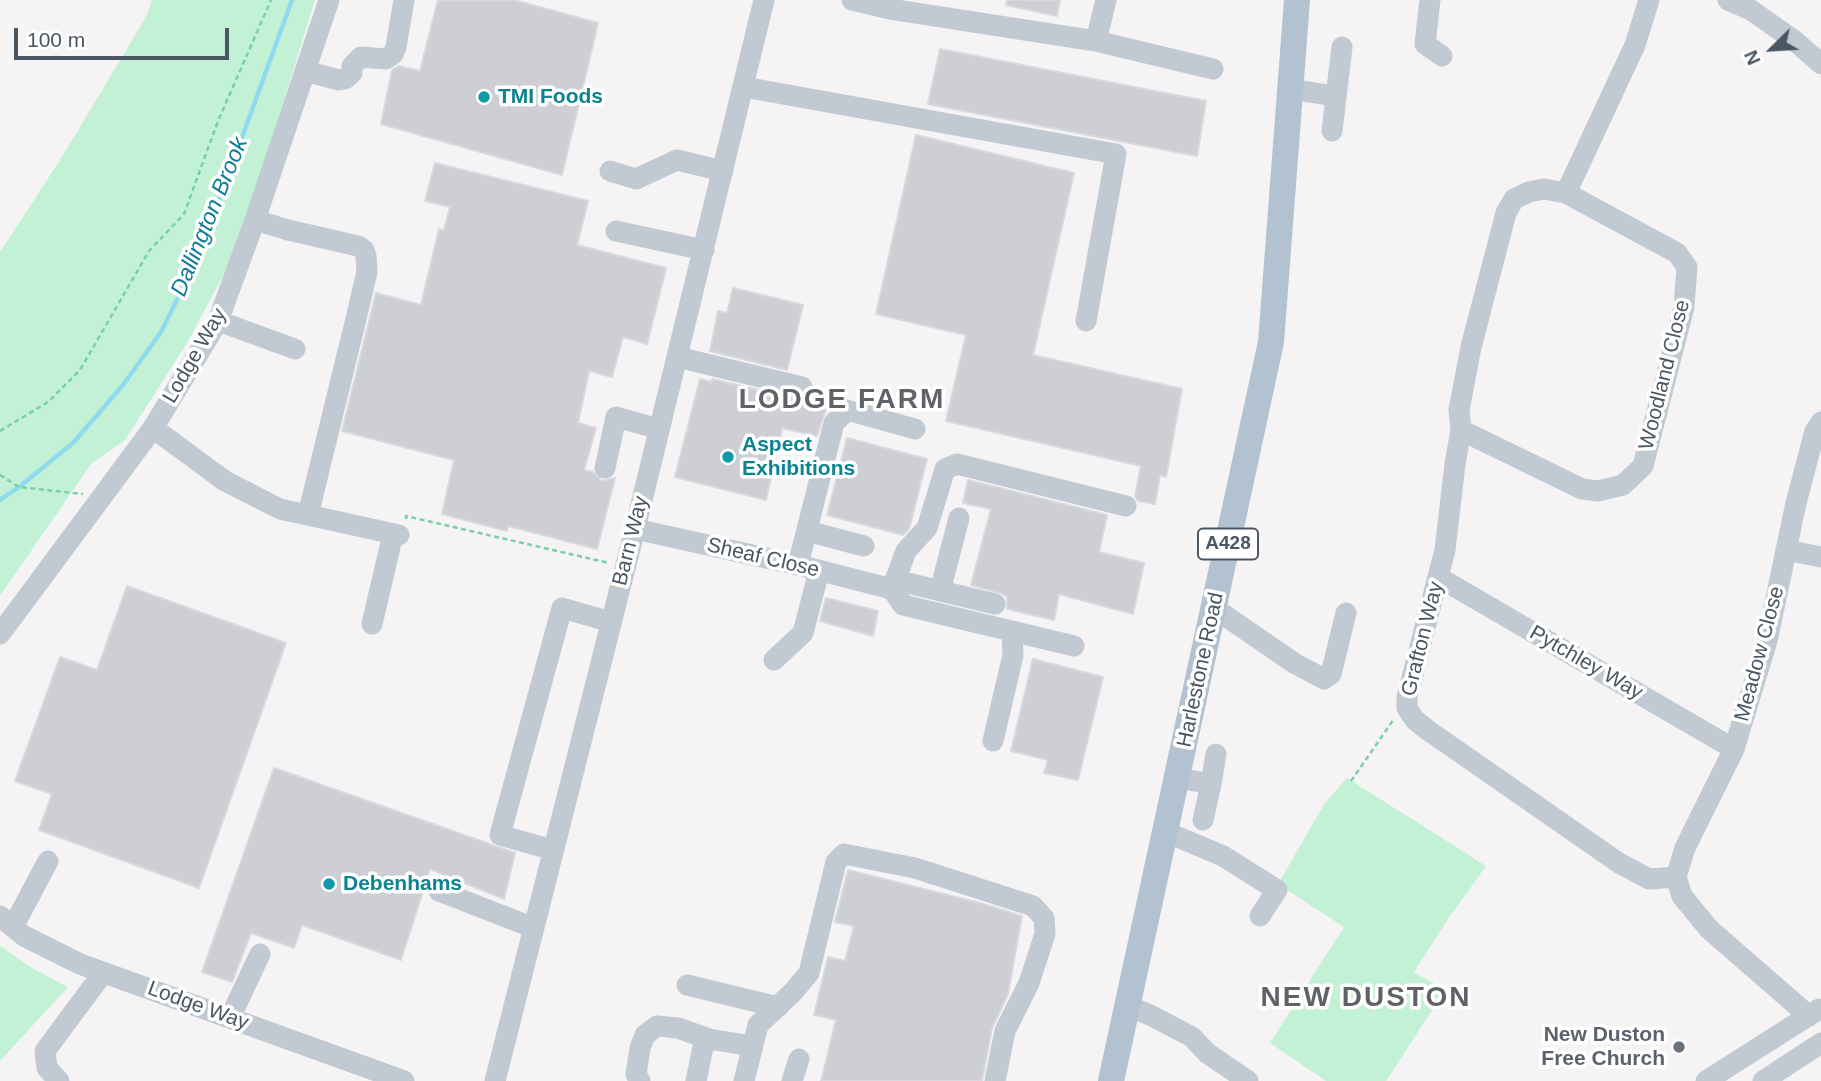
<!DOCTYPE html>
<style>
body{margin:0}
#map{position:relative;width:1821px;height:1081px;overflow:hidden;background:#f5f3f3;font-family:Arial,sans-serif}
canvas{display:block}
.north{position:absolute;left:1737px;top:14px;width:70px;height:70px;-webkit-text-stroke:5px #fff;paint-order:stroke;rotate:246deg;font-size:19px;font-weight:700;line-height:28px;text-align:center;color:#4a5661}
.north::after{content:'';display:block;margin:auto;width:24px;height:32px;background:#4a5661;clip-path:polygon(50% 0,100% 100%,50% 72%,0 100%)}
.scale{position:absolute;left:14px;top:28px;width:215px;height:32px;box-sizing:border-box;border:4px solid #4a5661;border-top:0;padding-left:9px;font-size:21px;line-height:24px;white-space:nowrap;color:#4a5661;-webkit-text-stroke:5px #fff;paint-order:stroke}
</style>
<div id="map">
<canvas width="1821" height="1081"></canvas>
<div class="north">N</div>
<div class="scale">100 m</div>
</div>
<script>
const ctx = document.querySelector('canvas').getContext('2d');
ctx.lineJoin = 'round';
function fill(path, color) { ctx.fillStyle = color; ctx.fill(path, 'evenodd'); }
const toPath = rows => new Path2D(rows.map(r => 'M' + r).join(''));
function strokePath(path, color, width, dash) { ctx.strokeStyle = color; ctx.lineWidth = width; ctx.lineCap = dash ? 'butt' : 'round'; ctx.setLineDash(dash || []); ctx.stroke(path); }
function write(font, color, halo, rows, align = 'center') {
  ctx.font = font + ' Arial,sans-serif'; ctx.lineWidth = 7; ctx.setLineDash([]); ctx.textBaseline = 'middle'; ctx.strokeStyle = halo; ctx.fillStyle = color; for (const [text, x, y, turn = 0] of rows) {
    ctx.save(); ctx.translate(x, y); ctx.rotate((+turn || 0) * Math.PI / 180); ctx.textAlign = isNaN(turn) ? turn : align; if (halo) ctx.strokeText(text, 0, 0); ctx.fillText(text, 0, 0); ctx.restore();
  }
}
fill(toPath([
 [152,0,315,0,238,248,187,343,125,440,91,464,0,596,0,252,62,157,146,17],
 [1347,778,1486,866,1448,919,1414,972,1445,990,1386,1081,1326,1081,1270,1043,1344,927,1278,884,1325,803],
 [0,946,32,968,68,987,0,1061]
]), '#c3f1d5');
strokePath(toPath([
 [0,500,19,487,73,443,123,385,161,332,200,253,292,0]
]), '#90daee', 4.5);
const building = toPath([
 [438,0,514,0,598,23,562,175,381,124,392,70,399,66,420,71,438,0],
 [1007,0,1060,0,1057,16,1006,5,1007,0],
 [940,49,1206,101,1197,156,928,104,940,49],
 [916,135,1074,173,1033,355,1182,389,1166,477,1160,475,1155,504,1138,501,1135,496,1141,466,946,421,966,335,876,314,916,135],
 [435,163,588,201,577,245,666,268,647,344,623,337,612,377,589,371,578,423,596,428,584,470,593,472,602,481,615,478,597,549,508,526,507,531,442,514,454,460,342,431,376,293,421,305,439,229,444,230,450,207,425,201,435,163],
 [733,288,803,305,787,370,710,351,718,311,727,313,733,288],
 [700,379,712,382,712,379,827,406,817,436,782,428,766,500,675,477,700,379],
 [847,438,927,459,909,529,903,535,827,515,847,438],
 [968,480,1107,515,1099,552,1144,563,1133,614,1059,594,1054,620,1007,609,1007,597,1003,594,971,585,991,509,963,503,968,480],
 [127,586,286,643,199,888,39,830,52,794,15,781,60,657,97,670,127,586],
 [826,598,878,611,873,636,820,621,826,598],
 [1033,659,1103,677,1078,780,1044,773,1048,760,1011,751,1033,659],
 [274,768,515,853,504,899,430,869,401,960,302,925,294,948,251,933,232,982,202,972,274,768],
 [848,870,980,903,1022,916,1008,994,992,1028,982,1081,821,1081,836,1020,814,1015,828,957,845,961,854,926,835,922,848,870]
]);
fill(building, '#cdcfd5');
strokePath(building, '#d7d9de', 2);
strokePath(toPath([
 [0,431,48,402,80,370,149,251,184,214,218,121,271,0],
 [0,475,19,487,83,494],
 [406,519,406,516,609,563],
 [1351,781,1394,719]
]), '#7ad0a6', 2.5, [5, 3.5]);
strokePath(toPath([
 [852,0,890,9,1096,41,1106,0],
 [1430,0,1425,44,1442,56],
 [1728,0,1751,10,1795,41,1821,64],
 [1096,41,1213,69],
 [305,71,339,80,345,79,352,73,352,66,361,57,386,59,393,54,396,47,404,0],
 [744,87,1116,154,1086,321],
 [1291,89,1334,96],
 [1332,131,1342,47],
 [610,171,636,179,677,160,723,171],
 [1566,193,1635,45,1649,0],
 [255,220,288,230,358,246,364,250,366,256,367,272,355,323,308,515],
 [616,231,704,250],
 [218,321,295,349],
 [677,357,802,387],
 [153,428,225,481,280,509,399,535],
 [1461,430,1582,489,1598,491,1623,485,1643,466,1684,307,1687,267,1677,253,1566,193,1544,189,1529,192,1514,199,1506,213,1471,347,1459,410,1461,430,1455,464,1445,550,1407,697,1407,708,1415,720,1429,731,1619,863,1649,879,1676,877],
 [605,468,616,417,659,429],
 [635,529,798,565,892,589],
 [807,531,864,546],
 [1786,550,1821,557],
 [798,565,834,423,847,410,915,429],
 [1438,577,1734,749],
 [895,580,995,604],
 [892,589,906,551,927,528,945,469,957,464,1126,506],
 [892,589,903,605,1074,646],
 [940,591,959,518],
 [1214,608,1294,663,1324,679,1331,674,1346,613],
 [372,624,393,534],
 [0,634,153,428,218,321,255,220,329,0],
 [774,660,803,633,819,571],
 [993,741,1013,655,1012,631],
 [1178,778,1211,784,1216,754],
 [1203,820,1211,784],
 [1166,832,1223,856,1277,890,1260,916],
 [553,850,500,835,562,608,611,622],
 [1676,877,1685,848,1734,749,1767,641,1796,503,1815,431,1821,422],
 [1676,877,1682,896,1709,929,1809,1016],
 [439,891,534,928],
 [0,916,24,936,80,964,404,1081],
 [13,927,48,861],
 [687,985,778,1007],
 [1128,1006,1150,1015,1192,1037,1207,1053,1248,1081],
 [230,1018,260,954],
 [59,1081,47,1068,45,1051,103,973],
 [495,1081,635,529,764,0],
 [640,1081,636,1074,640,1048,645,1035,657,1026,678,1028,709,1039,752,1046],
 [696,1081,703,1047,709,1039],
 [744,1081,758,1025,793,992,809,973,836,862,844,854,915,868,1033,906,1044,918,1045,934,1029,983,1005,1031,995,1081],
 [792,1081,799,1059],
 [1706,1081,1819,1009],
 [1763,1081,1821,1043]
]), '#c1cad2', 21);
strokePath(toPath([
 [1111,1081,1271,342,1297,0]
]), '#b3c2d1', 26);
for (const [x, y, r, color] of [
 [484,97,7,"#0f9aa8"],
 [728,457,7,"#0f9aa8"],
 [329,884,7,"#0f9aa8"],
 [1679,1047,7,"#6b7280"]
]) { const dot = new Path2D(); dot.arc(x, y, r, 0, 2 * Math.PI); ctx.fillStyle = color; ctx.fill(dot); strokePath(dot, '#fff', 2.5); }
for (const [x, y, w] of [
 [1228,544,60]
]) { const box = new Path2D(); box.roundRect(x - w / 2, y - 15.5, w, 31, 5); ctx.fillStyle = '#fff'; ctx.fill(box); strokePath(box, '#4a5661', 2); }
write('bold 19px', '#4a5661', null, [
 ["A428",1228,544]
]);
write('bold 21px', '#0d838f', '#fff', [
 ["TMI Foods",498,97],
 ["Aspect",742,445],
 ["Exhibitions",742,469],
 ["Debenhams",343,884]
], 'left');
write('21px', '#4a5661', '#fff', [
 ["Lodge Way",195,356,-60],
 ["Woodland Close",1665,375,-76],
 ["Barn Way",631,541,-76],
 ["Sheaf Close",763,558,13],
 ["Grafton Way",1423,639,-76],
 ["Meadow Close",1760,654,-75],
 ["Pytchley Way",1586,663,30],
 ["Harlestone Road",1201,670,-78],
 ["Lodge Way",198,1006,20]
]);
write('bold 21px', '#5b616d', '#fff', [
 ["New Duston",1665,1035],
 ["Free Church",1665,1059]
], 'right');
write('italic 23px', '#0c7c9b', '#fff', [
 ["Dallington Brook",210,217,-68]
]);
ctx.letterSpacing = '2px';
write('bold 28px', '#5f6368', '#fff', [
 ["LODGE FARM",842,400],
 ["NEW DUSTON",1366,998]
]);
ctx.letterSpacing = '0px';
</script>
